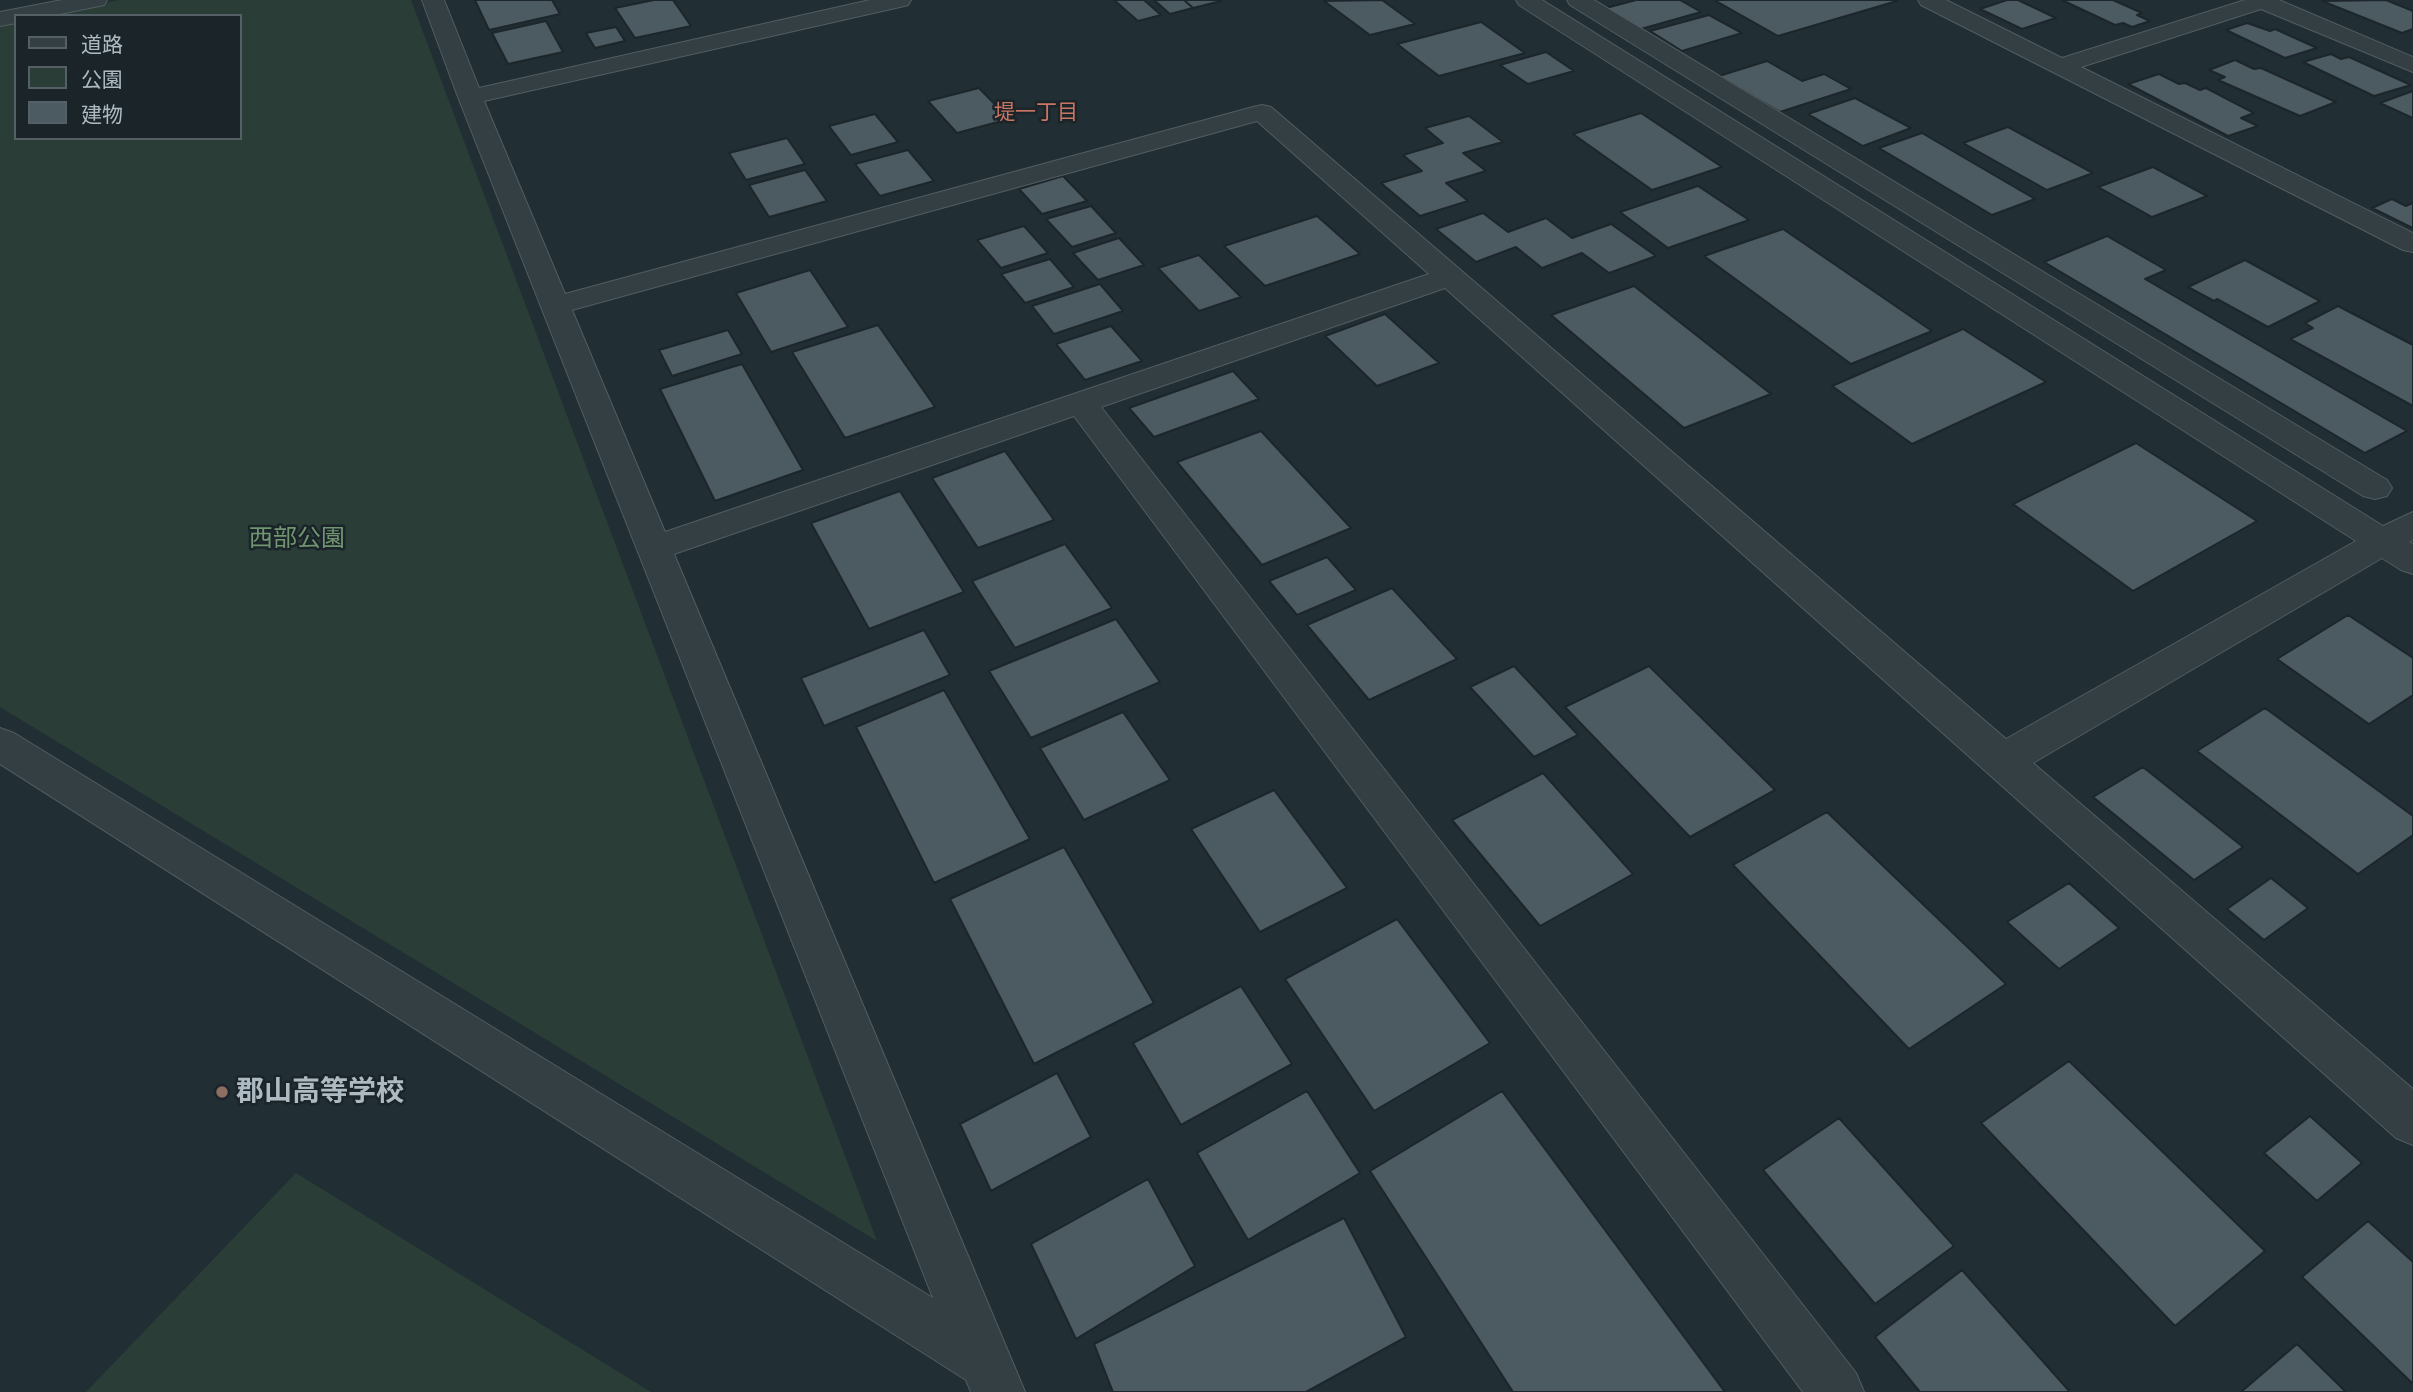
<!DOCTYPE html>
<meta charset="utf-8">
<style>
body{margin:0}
#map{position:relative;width:2413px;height:1392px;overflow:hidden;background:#212e33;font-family:Inter,"Noto Sans JP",sans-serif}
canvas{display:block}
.legend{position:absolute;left:14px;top:14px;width:228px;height:126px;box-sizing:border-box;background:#1a2429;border:2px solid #556066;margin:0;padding:9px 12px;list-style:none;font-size:21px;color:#aebac1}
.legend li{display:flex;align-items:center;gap:14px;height:35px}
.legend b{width:35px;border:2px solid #556066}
</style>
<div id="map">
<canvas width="2413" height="1392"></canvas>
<ul class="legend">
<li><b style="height:9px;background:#343f44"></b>道路</li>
<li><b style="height:19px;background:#2a3e37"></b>公園</li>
<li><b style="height:19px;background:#4c5b62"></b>建物</li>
</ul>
</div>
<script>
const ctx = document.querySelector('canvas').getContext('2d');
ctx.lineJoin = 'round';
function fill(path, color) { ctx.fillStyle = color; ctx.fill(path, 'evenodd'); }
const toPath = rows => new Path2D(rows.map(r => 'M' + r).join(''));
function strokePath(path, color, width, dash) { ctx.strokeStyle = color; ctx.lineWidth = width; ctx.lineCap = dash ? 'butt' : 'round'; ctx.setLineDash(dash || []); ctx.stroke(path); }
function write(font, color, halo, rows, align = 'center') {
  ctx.font = font + ' Inter,"Noto Sans JP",sans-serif'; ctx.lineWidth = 5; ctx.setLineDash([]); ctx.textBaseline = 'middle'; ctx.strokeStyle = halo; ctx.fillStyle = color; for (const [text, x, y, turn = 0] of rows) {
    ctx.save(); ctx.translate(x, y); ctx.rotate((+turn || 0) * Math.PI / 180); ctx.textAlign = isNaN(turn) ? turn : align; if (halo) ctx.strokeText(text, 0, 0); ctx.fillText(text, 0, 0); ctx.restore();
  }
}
fill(toPath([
 [119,0,411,0,877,1241,0,707,0,23,16,20,16,138,240,138,240,16,38,16],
 [296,1173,651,1392,86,1392]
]), '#2a3e37');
const building = toPath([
 [475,0,552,0,560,14,489,30,475,0],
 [654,0,673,0,691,26,635,38,615,8,654,0],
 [1114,0,1144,0,1161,15,1138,21,1114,0],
 [1154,0,1184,0,1193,8,1170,14,1154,0],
 [1184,0,1219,0,1221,1,1193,8,1184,0],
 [1382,0,1415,24,1370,35,1324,1,1382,0],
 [1636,0,1680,0,1701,12,1641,29,1606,8,1636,0],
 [1714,0,1895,0,1897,1,1778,36,1714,0],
 [2007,0,2018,0,2056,18,2022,29,1980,9,2007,0],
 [2062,0,2113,0,2142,13,2137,15,2150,21,2132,27,2123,23,2115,25,2062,0],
 [2386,0,2413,11,2413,29,2402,33,2322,1,2386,0],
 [1709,15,1742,33,1682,51,1650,31,1709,15],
 [546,21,563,52,508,64,492,33,546,21],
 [1481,22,1525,53,1439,76,1397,44,1481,22],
 [2247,23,2270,31,2275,29,2317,48,2285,58,2226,30,2247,23],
 [616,27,625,41,595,48,586,33,616,27],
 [1546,52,1574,71,1528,84,1500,65,1546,52],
 [2331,54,2341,59,2349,57,2411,85,2374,96,2303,62,2331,54],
 [2235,60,2254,69,2261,68,2336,102,2300,116,2218,80,2225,77,2209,70,2235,60],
 [1767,61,1802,81,1824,74,1851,89,1780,112,1719,76,1767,61],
 [2159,74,2179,84,2185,83,2200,90,2206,88,2254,113,2241,118,2258,126,2228,136,2128,84,2159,74],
 [979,88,1009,119,957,133,928,101,979,88],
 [2413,91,2413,118,2380,103,2413,91],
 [1855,98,1911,128,1863,146,1808,114,1855,98],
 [1641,113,1722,167,1652,190,1573,134,1641,113],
 [875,114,898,142,851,155,829,126,875,114],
 [1469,116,1503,142,1463,153,1486,171,1446,183,1468,201,1420,216,1381,183,1422,171,1403,155,1443,143,1425,128,1469,116],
 [2008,127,2093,173,2047,190,1963,143,2008,127],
 [1922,133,2035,199,1992,215,1879,148,1922,133],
 [787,138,805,164,746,180,729,153,787,138],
 [908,150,934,181,880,196,855,164,908,150],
 [2153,167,2207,196,2152,217,2098,187,2153,167],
 [805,170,827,201,769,217,749,185,805,170],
 [1063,176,1087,201,1042,214,1019,189,1063,176],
 [1698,186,1749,220,1668,248,1620,212,1698,186],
 [2392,199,2406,206,2413,203,2413,228,2372,208,2392,199],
 [1091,206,1116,233,1072,247,1046,219,1091,206],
 [1483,213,1508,232,1546,218,1572,238,1611,224,1656,256,1609,273,1582,253,1542,268,1516,247,1476,262,1436,229,1483,213],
 [1317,216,1360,254,1265,286,1224,246,1317,216],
 [1024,226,1048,253,1001,268,977,240,1024,226],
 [1783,229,1932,331,1851,364,1704,256,1783,229],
 [2107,236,2166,270,2145,279,2407,431,2365,453,2044,262,2107,236],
 [1119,238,1144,265,1098,280,1073,253,1119,238],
 [1199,255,1241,297,1199,311,1158,268,1199,255],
 [1050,259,1074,287,1025,303,1001,274,1050,259],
 [2245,260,2320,301,2268,327,2217,299,2214,301,2188,287,2245,260],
 [810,270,848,327,771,352,736,293,810,270],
 [1100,284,1123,311,1054,334,1032,306,1100,284],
 [1634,286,1771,394,1684,428,1551,315,1634,286],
 [2338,306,2413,345,2413,406,2290,339,2313,328,2305,323,2338,306],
 [1385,314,1439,363,1377,386,1325,336,1385,314],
 [878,325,935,407,845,438,792,352,878,325],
 [1111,326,1142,361,1085,380,1056,344,1111,326],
 [1963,329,2046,382,1912,444,1832,386,1963,329],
 [728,330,742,354,672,376,659,350,728,330],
 [742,364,803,470,715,501,660,389,742,364],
 [1233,371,1259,399,1154,437,1129,408,1233,371],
 [1261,431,1351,528,1262,565,1177,462,1261,431],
 [2136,443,2257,521,2133,591,2013,504,2136,443],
 [1005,451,1054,520,978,548,932,478,1005,451],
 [900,491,964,592,869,629,811,523,900,491],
 [1065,544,1112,608,1015,648,972,581,1065,544],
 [1327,557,1356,590,1297,615,1269,581,1327,557],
 [1392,588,1457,659,1369,700,1307,625,1392,588],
 [2348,615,2413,658,2413,695,2369,724,2277,659,2348,615],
 [1116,619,1160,682,1031,738,989,671,1116,619],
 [924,630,950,675,824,726,801,678,924,630],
 [1514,666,1578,735,1534,757,1470,687,1514,666],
 [1649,666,1775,790,1690,837,1565,707,1649,666],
 [944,690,1030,839,934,883,856,727,944,690],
 [2265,708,2413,816,2413,835,2358,874,2197,751,2265,708],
 [1123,712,1170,780,1084,820,1040,748,1123,712],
 [2143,767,2243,847,2194,880,2093,797,2143,767],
 [1543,773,1633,874,1540,926,1452,820,1543,773],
 [1274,790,1347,888,1260,932,1191,829,1274,790],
 [1827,812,2006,984,1909,1049,1733,865,1827,812],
 [1064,847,1154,1003,1034,1064,950,899,1064,847],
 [2271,878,2308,908,2264,940,2227,909,2271,878],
 [2069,883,2119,928,2059,969,2007,922,2069,883],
 [1397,919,1490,1043,1374,1111,1285,979,1397,919],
 [1241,986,1292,1064,1181,1125,1133,1043,1241,986],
 [2069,1061,2265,1251,2175,1326,1981,1123,2069,1061],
 [1057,1073,1091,1137,991,1191,960,1124,1057,1073],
 [1307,1091,1360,1173,1248,1240,1197,1153,1307,1091],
 [1502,1091,1725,1392,1513,1392,1370,1171,1502,1091],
 [2310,1116,2362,1163,2317,1201,2264,1153,2310,1116],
 [1839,1118,1954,1246,1875,1304,1763,1170,1839,1118],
 [1148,1179,1195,1266,1076,1339,1031,1244,1148,1179],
 [1344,1218,1406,1337,1306,1392,1113,1392,1094,1344,1344,1218],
 [2368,1221,2413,1262,2413,1384,2302,1277,2368,1221],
 [1962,1270,2070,1392,1920,1392,1875,1337,1962,1270],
 [2297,1344,2346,1392,2241,1392,2297,1344]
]);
fill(building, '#4c5b62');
strokePath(building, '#1c262b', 2);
const minor = toPath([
 [62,0,107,0,104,5,50,16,16,16,16,23,0,26,0,12,62,0],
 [422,0,444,0,479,88,870,0,911,0,908,5,900,7,484,101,565,294,1253,107,1262,105,1271,107,2006,739,2356,541,1519,5,1516,0,1542,0,2383,526,2413,512,2413,540,2409,542,2413,544,2413,574,2401,570,2382,558,2033,763,2413,1089,2413,1145,2396,1138,1445,288,1101,407,1856,1373,1864,1392,1803,1392,1074,416,674,554,1025,1392,971,1392,966,1380,0,764,0,728,14,733,933,1298,458,97,422,0],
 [1257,121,1429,274,665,532,572,310,1257,121],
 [1567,0,1594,0,2387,480,2392,488,2387,496,2375,499,2363,496,1570,5,1567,0],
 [1918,0,1946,0,2062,58,2245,0,2279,0,2413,57,2413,72,2261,9,2081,67,2413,233,2413,252,2403,250,1921,5,1918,0]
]);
strokePath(minor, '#525d62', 2);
fill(minor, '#343f44');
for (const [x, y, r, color] of [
 [222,1092,7,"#8d6e63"]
]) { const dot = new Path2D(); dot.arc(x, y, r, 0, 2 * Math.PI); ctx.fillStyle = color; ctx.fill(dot); strokePath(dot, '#1a2429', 2.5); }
write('21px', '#c87563', '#1a2429', [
 ["堤一丁目",1036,113]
]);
write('24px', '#709570', '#1a2429', [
 ["西部公園",297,539]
]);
write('bold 28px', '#aebac1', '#1a2429', [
 ["郡山高等学校",236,1092]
], 'left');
</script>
